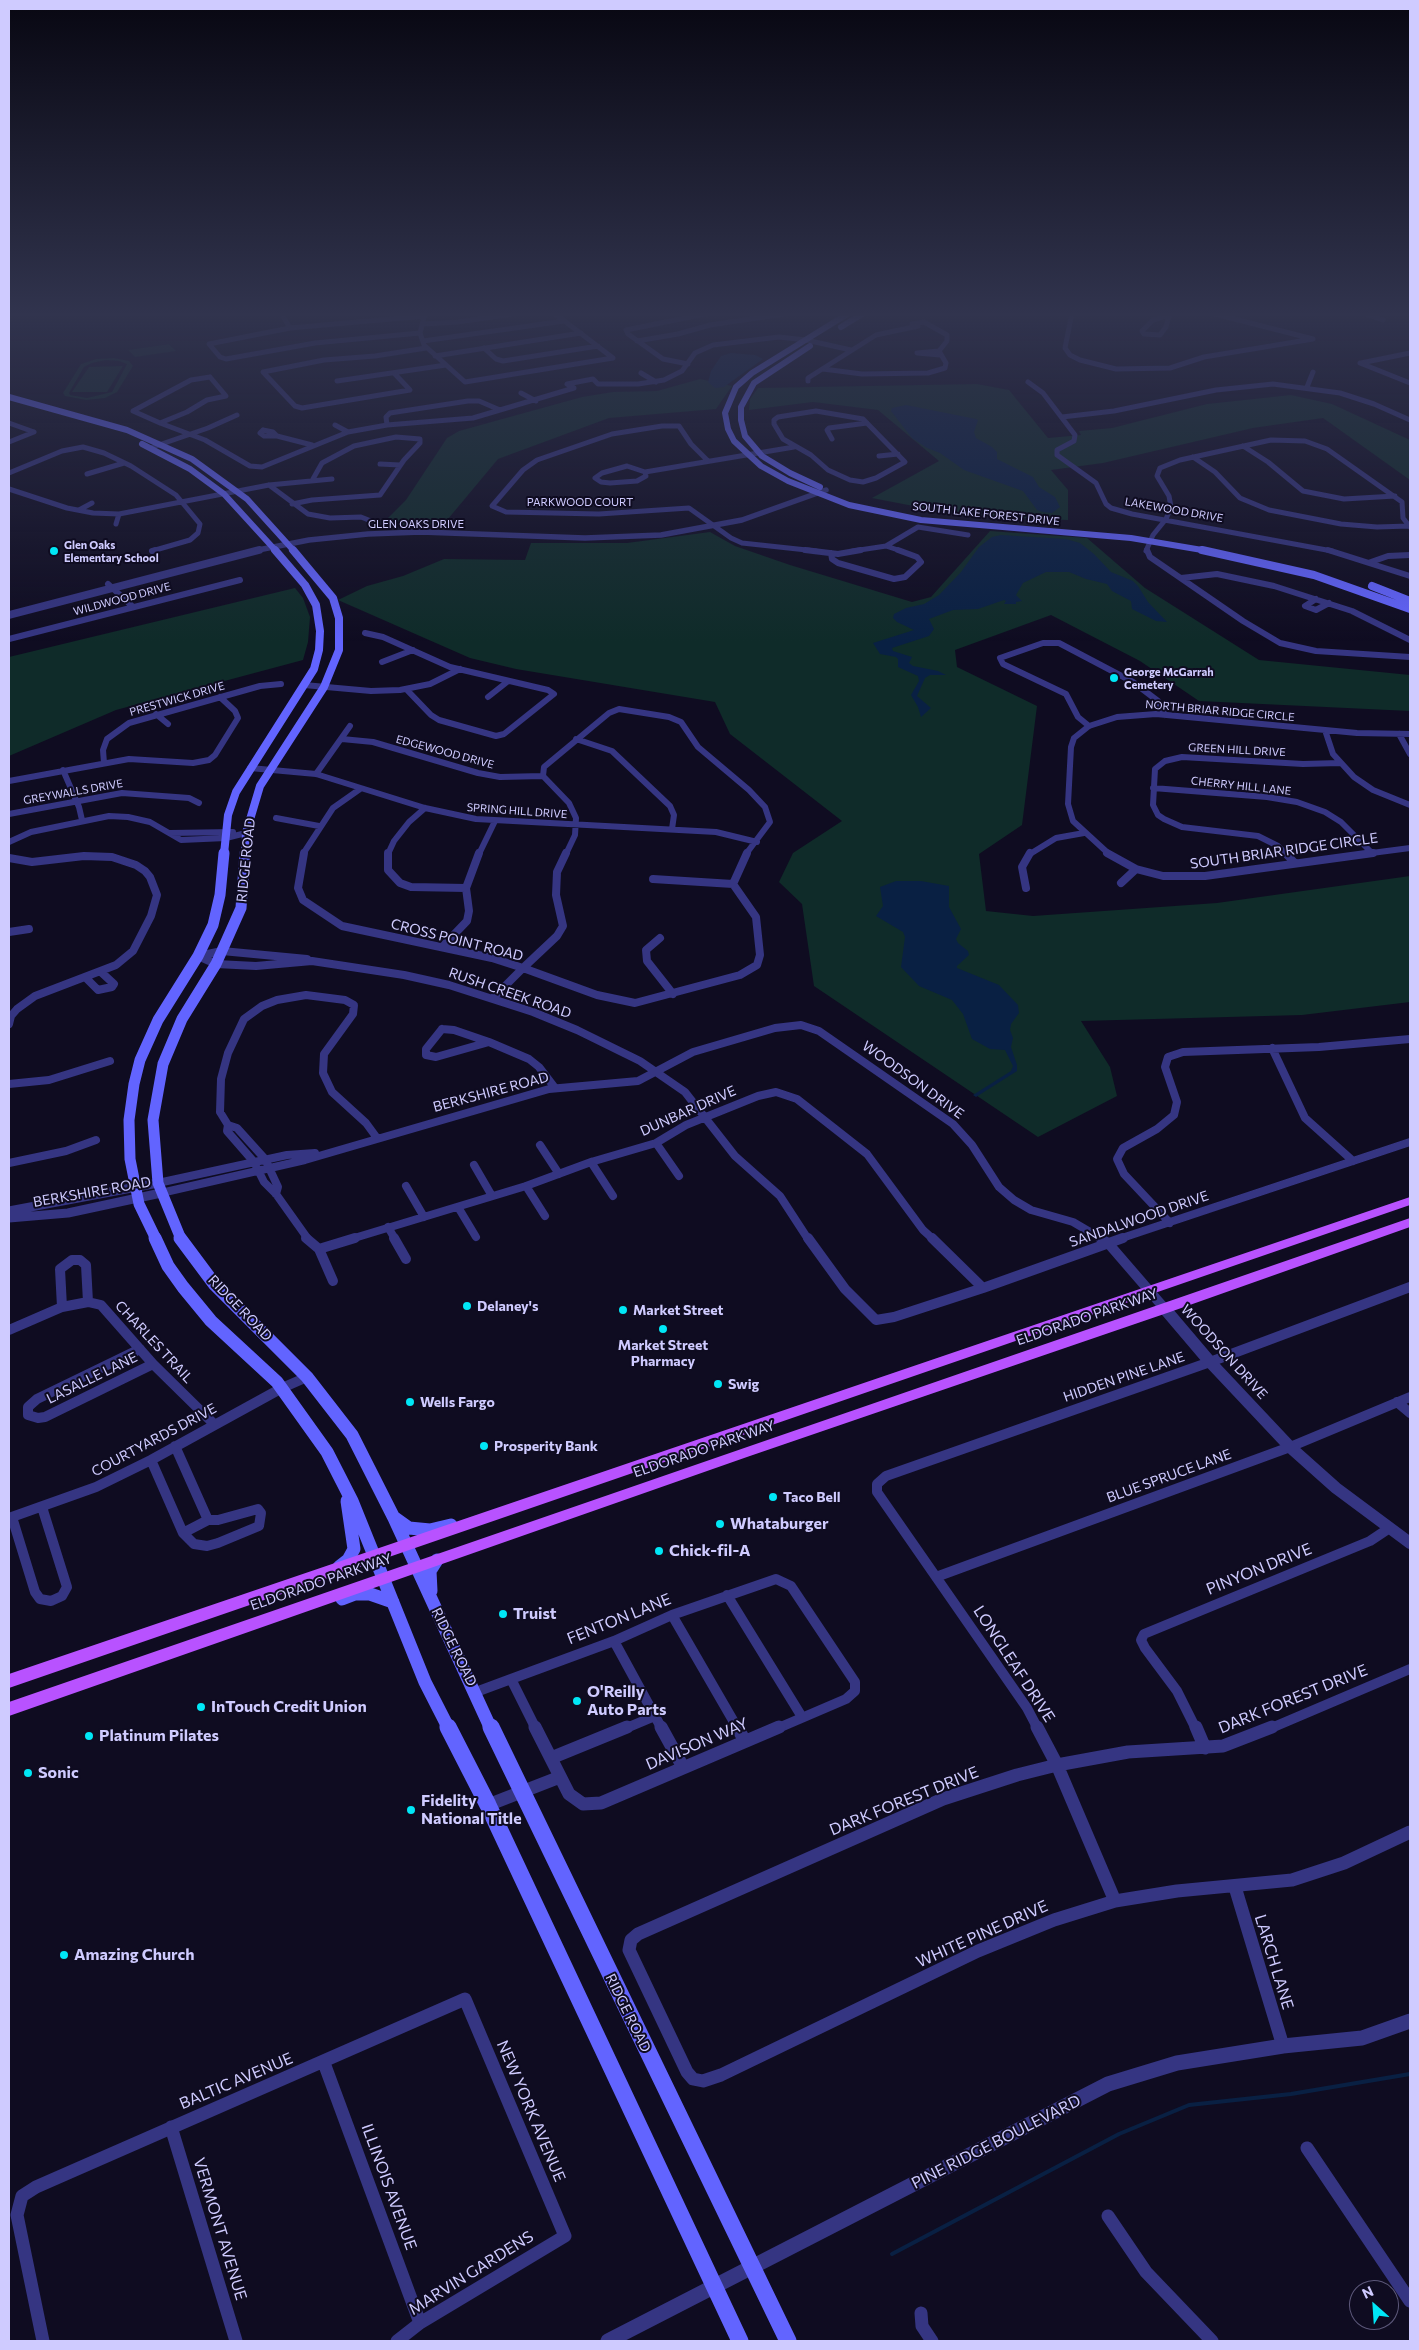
<!DOCTYPE html>
<style>
body{margin:0}
#map{position:relative;width:1419px;height:2350px;overflow:hidden;background:#0f0c21;font-family:Commissioner,sans-serif}
canvas{display:block}
.frame{position:absolute;inset:0;border:10px solid #cfcbff;pointer-events:none}
.north{position:absolute;left:1349px;top:2280px;width:50px;height:50px;box-sizing:border-box;background:#0f0c21;border:1px solid #5c587a;border-radius:50%;rotate:334deg;font-size:14px;font-weight:700;line-height:20px;text-align:center;color:#cfcbff}
.north::after{content:'';display:block;margin:auto;width:18px;height:22px;background:#00e7f6;clip-path:polygon(50% 0,100% 100%,50% 72%,0 100%)}
</style>
<div id="map">
<canvas width="1419" height="2350"></canvas>
<div class="frame"></div>
<div class="north">N</div>
</div>
<script>
const ctx = document.querySelector('canvas').getContext('2d');
ctx.lineJoin = 'round';
function fill(path, color) { ctx.fillStyle = color; ctx.fill(path, 'evenodd'); }
const toPath = rows => new Path2D(rows.map(r => 'M' + r).join(''));
function strokePath(path, color, width, dash) { ctx.strokeStyle = color; ctx.lineWidth = width; ctx.lineCap = dash ? 'butt' : 'round'; ctx.setLineDash(dash || []); ctx.stroke(path); }
function write(font, color, halo, rows, align = 'center') {
  ctx.font = font + ' Commissioner,sans-serif'; ctx.lineWidth = 4; ctx.setLineDash([]); ctx.textBaseline = 'middle'; ctx.strokeStyle = halo; ctx.fillStyle = color; for (const [text, x, y, turn = 0] of rows) {
    ctx.save(); ctx.translate(x, y); ctx.rotate((+turn || 0) * Math.PI / 180); ctx.textAlign = isNaN(turn) ? turn : align; if (halo) ctx.strokeText(text, 0, 0); ctx.fillText(text, 0, 0); ctx.restore();
  }
}
fill(toPath([
 [169,344,176,351,135,357,128,350],
 [114,358,129,361,133,366,117,392,105,398,86,400,65,396,63,393,81,364,96,359],
 [106,360,119,361,127,364,112,392,87,398,70,395,69,393,84,367,92,363],
 [123,366,107,392,72,392,89,367],
 [700,379,732,386,716,409,609,418,498,459,443,525,381,525,406,500,447,438,459,431,582,397,613,392,657,391],
 [977,384,1009,390,1048,438,1081,435,1079,431,1112,428,1207,404,1291,395,1332,404,1410,440,1410,480,1323,418,1253,428,1103,463,1051,470,1068,490,1068,520,960,515,872,498,939,461,878,410,813,402,749,410,750,399,758,388],
 [990,531,1087,538,1145,588,1259,660,1410,675,1410,711,1199,701,1140,661,1051,615,955,650,957,667,1037,706,1022,825,979,854,986,911,1033,916,1217,903,1410,876,1410,1002,1302,1015,1081,1021,1110,1067,1117,1096,1038,1137,814,986,802,904,779,882,793,853,842,821,730,734,715,702,516,669,470,658,338,600,367,586,403,576,444,559,525,560,531,543,627,543,710,532,735,546,790,565,912,602,931,597],
 [295,588,303,598,310,617,308,642,303,660,116,710,9,756,9,657]
]), '#0f2b29');
fill(toPath([
 [731,353,755,355,763,359,724,387,715,388,708,382,711,371,721,356],
 [906,405,976,419,978,420,974,432,976,438,992,447,997,452,997,459,1033,477,1039,487,1055,497,1060,507,1052,513,1043,512,1037,510,1023,491,964,470,940,453,927,448,912,438,891,411,892,408],
 [1001,535,1066,539,1080,543,1094,554,1111,572,1133,581,1138,586,1148,602,1167,622,1156,621,1132,609,1131,601,1112,591,1107,584,1086,579,1069,572,1046,572,1023,583,1016,595,1022,601,1016,602,1016,604,1004,604,1006,601,1004,600,978,609,953,610,929,619,934,629,929,636,892,648,893,651,912,657,909,663,913,666,938,671,946,675,930,675,925,678,917,696,931,708,921,717,918,707,911,695,919,681,918,676,898,667,898,659,896,657,880,654,873,643,914,630,897,622,893,618,894,614,906,608,924,604,939,595,961,572,979,547,992,537],
 [896,881,921,881,949,886,949,907,961,929,956,939,958,943,968,951,969,955,957,966,957,968,999,985,1018,1005,1019,1013,1011,1024,1010,1030,1013,1038,1011,1047,1017,1065,1017,1071,976,1097,973,1095,1011,1071,1013,1066,1005,1050,990,1049,972,1039,963,1014,952,1000,919,986,901,967,905,937,903,932,876,916,883,906,880,887]
]), '#092043');
strokePath(toPath([
 [892,2254,1119,2134,1189,2105,1291,2094,1410,2074]
]), '#092043', 4);
strokePath(toPath([
 [281,313,290,328],
 [425,313,420,333,424,345,465,382,613,358],
 [554,313,613,358],
 [606,313,611,313],
 [1072,313,1065,348,1070,355,1080,360,1116,369,1170,368,1204,357,1313,339],
 [1211,313,1313,339],
 [1362,313,1383,320],
 [1169,316,1166,327,1160,335,1144,334,1142,331,1153,320,1175,313],
 [423,324,458,322,519,313],
 [420,333,315,343,226,359,220,357,209,344,290,328,425,316],
 [423,341,564,321],
 [637,341,678,334,710,325,791,313],
 [484,348,496,359,503,361,598,346],
 [939,351,917,353,940,355],
 [435,356,581,333],
 [1360,363,1410,383],
 [1361,363,1410,353],
 [688,364,663,359,628,334,626,330,710,313],
 [823,369,862,374,928,373,945,368,946,363,939,351,947,341,947,335,924,322,912,324,915,327],
 [394,373,410,390,302,408,295,406,263,372,324,360,375,356,426,348],
 [641,373,656,382],
 [210,377,226,396,207,400,187,412,160,423,133,411,191,380,210,377],
 [337,381,446,365],
 [808,381,808,378,876,335,918,326],
 [1028,382,1043,393,1075,435,1074,441,1057,450,1057,455,1096,483,1106,504,1111,508,1132,514,1332,551],
 [1307,387,1313,372],
 [521,393,536,401],
 [816,411,863,419,905,462,876,478,863,482,850,480,828,470,811,455,783,439,774,424,774,420,778,417,816,411],
 [1062,417,1114,411,1216,390,1273,384,1340,393,1374,404,1410,420],
 [9,423,34,432],
 [160,423,205,440,250,466,262,467,348,432,387,425,473,418,574,388,567,384,593,379,598,384,638,384,664,380,682,371,695,353,713,345,779,337,806,340,851,350],
 [335,425,348,432],
 [387,425,386,417,390,413,468,401,479,401,500,410],
 [263,430,273,432,277,436,264,436,260,433,263,430],
 [277,436,312,445],
 [832,439,827,430,829,428,867,423],
 [9,442,34,432],
 [1243,446,1268,462,1303,491,1344,499,1395,496],
 [153,447,208,428,237,415],
 [879,456,898,454],
 [1193,457,1215,472,1240,498,1269,510,1341,524,1377,527,1409,526],
 [708,461,691,444,679,426,662,426,612,434,537,460,523,470,492,506,506,512,599,514,689,508,731,538,742,543,816,551],
 [380,464,400,465],
 [627,466,645,472,646,476,637,481,610,483,601,482,595,478,602,473,627,466],
 [645,472,794,447],
 [9,473,62,451,83,447,104,453,131,466,176,495,200,524,198,533,190,540,152,551],
 [87,474,124,463],
 [269,485,308,514,330,518,361,517,371,521],
 [9,489,67,508,93,513,119,514,269,485,332,479],
 [292,504,312,500,380,495,404,460,420,443,420,439,396,437,354,446,322,463,313,479],
 [79,510,92,503],
 [116,524,119,514],
 [886,546,901,551],
 [853,551,886,546,918,527,968,535],
 [1146,551,1153,535,1166,519,1171,507,1169,496,1157,476,1160,468,1180,460,1271,440,1305,441,1327,449,1402,502,1403,518,1410,527]
]), '#353582', 5);
strokePath(toPath([
 [805,550,838,554,861,550],
 [1147,550,1150,557,1243,621,1280,643,1316,651,1410,657],
 [1328,550,1410,576],
 [152,551,155,550],
 [831,553,832,559,838,563,894,579,905,577,921,562,917,557,898,550],
 [1371,562,1388,556,1410,555],
 [1181,578,1217,574,1274,586,1352,611,1410,640],
 [108,584,132,606],
 [1316,599,1305,606,1316,610,1329,603],
 [365,633,383,637,450,667,548,690,554,694,504,734,496,736,439,720,431,715,407,690],
 [9,639,240,580],
 [382,662,413,650],
 [304,685,371,691,400,690,430,684,460,669],
 [488,697,507,682],
 [156,714,168,724],
 [1089,726,1078,717,1066,694,1003,664,1000,658,1043,643,1059,643,1133,682,1158,701,1165,715],
 [1325,730,1333,754,1354,777,1373,790,1410,805],
 [1399,734,1410,754],
 [342,739,373,742,478,773,500,777,543,776],
 [576,739,612,751,670,806,674,815,672,829],
 [104,763,103,750,107,739,129,723,260,686,281,684],
 [250,768,316,774,425,808,476,819,716,832,757,842],
 [63,770,79,807,82,820],
 [316,774,350,726],
 [9,781,129,759,193,763,209,760,215,755,238,718,235,711,220,697],
 [1153,788,1267,797,1297,802,1325,812,1341,822,1371,852],
 [9,814,122,793,189,798,199,803],
 [276,818,319,826],
 [170,833,233,832],
 [9,842,31,832,109,816,128,817,150,822,181,840,226,838,246,833],
 [303,854,333,808,360,789],
 [388,854,394,841,409,822,425,808],
 [479,854,495,821],
 [566,854,575,835,576,818,569,803,543,776,544,767,609,713,619,709,669,717,681,722,698,747,749,790,765,807,770,822,746,854],
 [1030,854,1056,838,1084,833],
 [1109,854,1073,821,1068,804,1071,747,1074,738,1089,726,1117,717,1156,714,1357,733,1410,734],
 [1286,854,1278,846,1258,836,1182,827,1164,819,1158,815,1153,805,1155,769,1165,761,1182,757,1303,764,1340,763],
 [1364,854,1410,848]
]), '#353582', 6);
strokePath(toPath([
 [304,853,298,888,303,900,342,926,492,958,523,968],
 [388,853,388,870,400,883,411,887,466,888],
 [1107,853,1136,869,1163,876,1205,876,1373,853],
 [1285,853,1295,863],
 [9,858,32,862,84,856,112,857,136,865,145,871,150,877,157,895,151,916,133,951,116,965,35,996,17,1009,11,1016,9,1024],
 [653,879,733,884],
 [1121,883,1136,869],
 [1026,888,1022,867,1030,853],
 [9,932,29,929],
 [660,938,646,950,647,961,673,994],
 [442,947,467,921,469,911,466,888,479,853],
 [198,956,216,964,256,966,312,961,404,975,449,985,533,1012,577,1030,640,1061,685,1092,735,1156,780,1196,808,1239],
 [198,956,222,951,307,959],
 [523,968,597,995,635,1003,740,975,757,965,760,955,756,917,733,884,747,853],
 [523,968,557,936,563,926,556,895,557,872,566,853],
 [86,978,98,990,112,987,114,984,101,972],
 [493,998,523,968],
 [442,1029,454,1030,489,1042,436,1057,426,1055,426,1049,442,1029],
 [489,1042,529,1059,539,1067,555,1088],
 [1272,1048,1305,1118,1353,1161],
 [9,1084,49,1080,110,1061],
 [228,1125,237,1128,265,1159,278,1187,276,1194],
 [656,1143,679,1176],
 [540,1145,559,1174],
 [591,1162,613,1196],
 [9,1163,66,1151,96,1140],
 [474,1165,492,1196],
 [158,1183,287,1155,315,1153],
 [406,1186,424,1217],
 [526,1186,545,1216],
 [161,1193,305,1160,549,1089,638,1081,693,1052,775,1028,801,1025,819,1031,953,1124,972,1145,999,1187,1014,1200,1031,1210,1073,1222,1102,1239],
 [458,1207,476,1237],
 [1170,1223,1124,1174,1117,1159,1123,1148,1157,1129,1174,1115,1177,1102,1165,1067,1168,1057,1183,1052,1319,1047,1410,1039],
 [388,1227,395,1239],
 [308,1239,276,1194,264,1182,254,1162,227,1131,228,1125,220,1112,221,1079,228,1053,244,1019,262,1006,277,1000,306,995,345,1000,354,1005,353,1014,324,1054,323,1073,332,1092,366,1123,377,1138],
 [351,1239,526,1186,591,1162,656,1143,686,1125,758,1096,776,1092,797,1099,867,1154,923,1230,933,1239],
 [1119,1239,1410,1142]
]), '#353582', 8);
strokePath(toPath([
 [306,1238,319,1249,355,1238],
 [394,1238,406,1259],
 [808,1238,845,1289,876,1320,894,1317,983,1288,1123,1238],
 [932,1238,983,1288],
 [1100,1238,1108,1243,1165,1309],
 [319,1249,333,1281],
 [62,1307,60,1269,72,1260,80,1260,86,1265,88,1302],
 [9,1330,62,1307,88,1302,101,1305,153,1364,214,1424],
 [140,1349,37,1399,28,1407,28,1415,38,1418,45,1417,153,1364],
 [1397,1402,1410,1413],
 [151,1460,183,1533,194,1544,207,1546,218,1543,259,1526,261,1513,258,1509,218,1520,208,1520,175,1446],
 [12,1517,35,1592,40,1599,51,1601,62,1596,67,1587,42,1507],
 [9,1518,96,1487,151,1460,282,1388,307,1377],
 [183,1533,208,1520],
 [936,1577,1290,1447,1410,1397],
 [727,1595,802,1717],
 [672,1615,738,1729],
 [614,1641,662,1729],
 [511,1679,536,1729],
 [511,1679,614,1641,672,1615,776,1579,791,1586,855,1682,855,1691,846,1699,776,1729],
 [476,1692,511,1679],
 [624,1729,655,1716],
 [1038,1729,1027,1708,877,1492,877,1484,886,1476,1210,1362,1410,1287],
 [1196,1729,1177,1691,1145,1648,1141,1640,1144,1634,1370,1541,1388,1529],
 [1269,1729,1410,1669]
]), '#353582', 10);
strokePath(toPath([
 [535,1727,569,1794,583,1804,601,1803,779,1727],
 [661,1727,683,1767],
 [737,1727,745,1741],
 [1037,1727,1057,1765,1115,1901],
 [1196,1727,1205,1748],
 [1272,1727,1223,1746,1128,1752,1057,1765,1017,1775,943,1799,638,1934,631,1940,629,1950,687,2072,693,2079,703,2081,721,2075,978,1951,1054,1920,1115,1901,1177,1891,1292,1880,1344,1863,1410,1832],
 [551,1758,627,1727],
 [488,1805,560,1777],
 [1235,1887,1283,2046],
 [324,2063,420,2323],
 [171,2127,236,2341],
 [1307,2148,1410,2301],
 [1108,2216,1146,2272,1212,2341],
 [921,2313,922,2326,932,2341],
 [43,2341,17,2215,22,2196,36,2187,465,1999,565,2236,420,2323,397,2341]
]), '#353582', 13);
strokePath(toPath([
 [253,551,309,540,368,534,421,532,585,538,661,535,742,520,826,490]
]), '#353582', 5.5);
strokePath(toPath([
 [9,615,259,550]
]), '#353582', 8);
strokePath(toPath([
 [9,1211,158,1183],
 [9,1218,68,1213,161,1193]
]), '#353582', 9);
strokePath(toPath([
 [1165,1309,1210,1362,1290,1447,1336,1488,1410,1543]
]), '#353582', 12);
strokePath(toPath([
 [608,2341,1108,2084,1177,2063,1283,2046,1362,2038,1410,2021]
]), '#353582', 15);
strokePath(toPath([
 [849,313,752,373,736,387,725,413,728,429,734,441,761,466,788,481,849,505,921,520,1131,538,1208,551],
 [841,327,864,313],
 [810,346,754,383,741,407,741,420,745,436,762,456,790,473,820,487],
 [9,397,127,430,192,459,247,499,294,551],
 [142,444,190,469,224,494,276,551]
]), '#6264ff', 6);
strokePath(toPath([
 [1202,550,1314,575,1410,609],
 [1372,586,1410,601],
 [224,854,228,815,236,792,314,669,319,650,320,631,316,605,305,585,275,550],
 [245,854,246,833,260,786,324,687,339,650,339,618,333,598,293,550]
]), '#6264ff', 8);
strokePath(toPath([
 [156,1239,139,1204,130,1159,129,1120,134,1084,140,1060,158,1020,198,956,213,925,220,895,224,853],
 [181,1239,158,1183,153,1120,163,1064,182,1019,216,964,241,908,245,853]
]), '#6264ff', 11);
strokePath(toPath([
 [155,1238,168,1266,183,1287,211,1321,277,1382,327,1452,352,1501,425,1682,449,1729],
 [180,1238,215,1285,307,1377,352,1435,394,1518,491,1729],
 [395,1518,409,1528,430,1530,451,1525],
 [339,1567,348,1560,354,1549,347,1501],
 [431,1591,430,1571,437,1560],
 [342,1599,355,1594,370,1594,393,1602]
]), '#6264ff', 13);
strokePath(toPath([
 [448,1727,488,1805,740,2341],
 [491,1727,788,2341]
]), '#6264ff', 17);
fill(toPath([
 [1410,1197,1410,1205,9,1688,9,1674,1410,1197],
 [1410,1218,1410,1227,1170,1312,747,1457,9,1716,9,1702,1410,1218]
]), '#b852ff');
const sky = ctx.createLinearGradient(0, 0, 0, 642);
sky.addColorStop(0, '#080712');
sky.addColorStop(0.49, '#31344e');
sky.addColorStop(1, '#31344e00');
ctx.fillStyle = sky;
ctx.fillRect(0, 0, 1419, 642);
for (const [x, y, r, color] of [
 [54,551,5,"#00e7f6"],
 [1114,678,5,"#00e7f6"],
 [467,1306,5,"#00e7f6"],
 [623,1310,5,"#00e7f6"],
 [663,1329,5,"#00e7f6"],
 [718,1384,5,"#00e7f6"],
 [410,1402,5,"#00e7f6"],
 [484,1446,5,"#00e7f6"],
 [773,1497,5,"#00e7f6"],
 [720,1524,5,"#00e7f6"],
 [659,1551,5,"#00e7f6"],
 [503,1614,5,"#00e7f6"],
 [577,1701,5,"#00e7f6"],
 [201,1707,5,"#00e7f6"],
 [89,1736,5,"#00e7f6"],
 [28,1773,5,"#00e7f6"],
 [411,1810,5,"#00e7f6"],
 [64,1955,5,"#00e7f6"]
]) { const dot = new Path2D(); dot.arc(x, y, r, 0, 2 * Math.PI); ctx.fillStyle = color; ctx.fill(dot); strokePath(dot, '#0f0c21', 2); }
write('11px', '#cfcbff', '#0f0c21', [
 ["PARKWOOD COURT",580,502],
 ["LAKEWOOD DRIVE",1174,510,10],
 ["SOUTH LAKE FOREST DRIVE",986,514,6],
 ["GLEN OAKS DRIVE",416,524],
 ["WILDWOOD DRIVE",122,599,-15],
 ["PRESTWICK DRIVE",177,699,-16],
 ["NORTH BRIAR RIDGE CIRCLE",1220,711,5],
 ["GREEN HILL DRIVE",1237,750,3],
 ["EDGEWOOD DRIVE",445,752,15],
 ["CHERRY HILL LANE",1241,786,6],
 ["GREYWALLS DRIVE",73,792,-10],
 ["SPRING HILL DRIVE",517,811,4]
]);
write('bold 11px', '#cfcbff', '#0f0c21', [
 ["Glen Oaks",64,545],
 ["Elementary School",64,558],
 ["George McGarrah",1124,672],
 ["Cemetery",1124,685]
], 'left');
write('14px', '#cfcbff', '#0f0c21', [
 ["SOUTH BRIAR RIDGE CIRCLE",1284,851,-8],
 ["RIDGE ROAD",246,860,-84],
 ["CROSS POINT ROAD",457,940,14],
 ["RUSH CREEK ROAD",510,993,19],
 ["WOODSON DRIVE",913,1080,36],
 ["BERKSHIRE ROAD",491,1092,-15],
 ["DUNBAR DRIVE",688,1111,-24],
 ["BERKSHIRE ROAD",92,1192,-10],
 ["SANDALWOOD DRIVE",1139,1219,-19],
 ["RIDGE ROAD",240,1308,46],
 ["ELDORADO PARKWAY",1087,1317,-19],
 ["CHARLES TRAIL",154,1342,47],
 ["WOODSON DRIVE",1224,1352,48],
 ["HIDDEN PINE LANE",1124,1377,-19],
 ["LASALLE LANE",92,1378,-26],
 ["COURTYARDS DRIVE",154,1440,-28],
 ["ELDORADO PARKWAY",704,1449,-19],
 ["BLUE SPRUCE LANE",1169,1476,-20],
 ["ELDORADO PARKWAY",321,1582,-19],
 ["RIDGE ROAD",454,1647,64],
 ["RIDGE ROAD",628,2013,64]
]);
write('bold 14px', '#cfcbff', '#0f0c21', [
 ["Delaney's",477,1306],
 ["Market Street",633,1310],
 ["Market Street",663,1345,"center"],
 ["Pharmacy",663,1361,"center"],
 ["Swig",728,1384],
 ["Wells Fargo",420,1402],
 ["Prosperity Bank",494,1446],
 ["Taco Bell",783,1497]
], 'left');
write('bold 16px', '#cfcbff', '#0f0c21', [
 ["Whataburger",730,1524],
 ["Chick-fil-A",669,1551],
 ["Truist",513,1614],
 ["O'Reilly",587,1692],
 ["Auto Parts",587,1710],
 ["InTouch Credit Union",211,1707],
 ["Platinum Pilates",99,1736],
 ["Sonic",38,1773],
 ["Fidelity",421,1801],
 ["National Title",421,1819],
 ["Amazing Church",74,1955]
], 'left');
write('16px', '#cfcbff', '#0f0c21', [
 ["PINYON DRIVE",1259,1569,-22],
 ["FENTON LANE",619,1619,-22],
 ["LONGLEAF DRIVE",1014,1664,57],
 ["DARK FOREST DRIVE",1293,1699,-22],
 ["DAVISON WAY",697,1744,-23],
 ["DARK FOREST DRIVE",904,1801,-22],
 ["WHITE PINE DRIVE",982,1934,-24],
 ["LARCH LANE",1274,1962,73],
 ["BALTIC AVENUE",236,2081,-23],
 ["NEW YORK AVENUE",531,2111,67],
 ["PINE RIDGE BOULEVARD",996,2142,-27],
 ["ILLINOIS AVENUE",389,2187,70],
 ["VERMONT AVENUE",220,2229,73],
 ["MARVIN GARDENS",471,2273,-32]
]);
</script>
